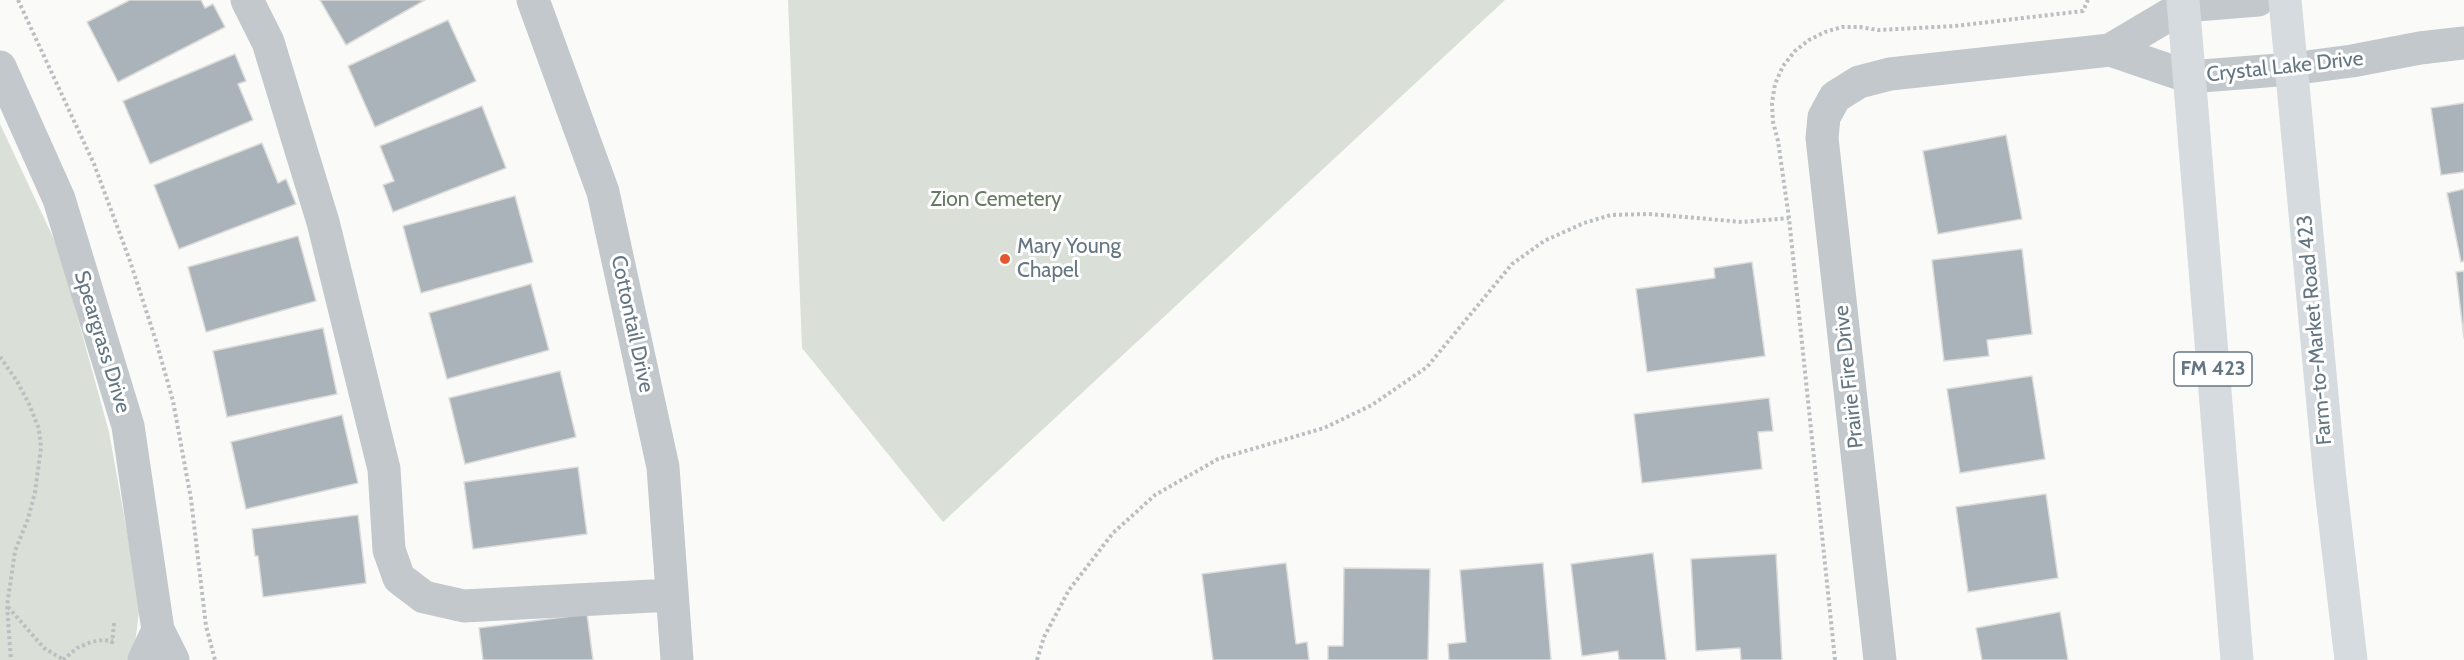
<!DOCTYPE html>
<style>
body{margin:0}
canvas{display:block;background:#fafaf8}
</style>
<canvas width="2464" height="660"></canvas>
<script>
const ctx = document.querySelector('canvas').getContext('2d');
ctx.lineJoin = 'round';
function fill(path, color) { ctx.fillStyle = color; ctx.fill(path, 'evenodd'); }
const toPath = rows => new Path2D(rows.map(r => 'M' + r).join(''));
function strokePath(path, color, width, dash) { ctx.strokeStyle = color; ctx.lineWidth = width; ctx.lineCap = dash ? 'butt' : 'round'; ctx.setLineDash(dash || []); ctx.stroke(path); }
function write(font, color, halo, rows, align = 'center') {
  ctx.font = font + ' Cabin,sans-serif'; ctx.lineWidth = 6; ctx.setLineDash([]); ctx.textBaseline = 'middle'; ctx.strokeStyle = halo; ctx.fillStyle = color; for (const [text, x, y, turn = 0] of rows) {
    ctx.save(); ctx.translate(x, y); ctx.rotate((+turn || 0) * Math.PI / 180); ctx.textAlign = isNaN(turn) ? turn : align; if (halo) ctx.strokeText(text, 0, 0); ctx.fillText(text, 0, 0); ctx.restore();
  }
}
fill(toPath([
 [788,0,1505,0,943,522,802,348],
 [0,124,59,250,109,432,140,604,133,660,0,660]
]), '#dadfd7');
const building = toPath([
 [130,0,201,0,205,8,213,4,225,27,118,82,87,22,130,0],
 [320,0,425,0,346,45,320,0],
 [448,20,476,81,375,127,348,66,448,20],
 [235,54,246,81,238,84,253,120,150,164,123,101,235,54],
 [2464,103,2464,172,2441,175,2431,108,2464,103],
 [482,106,506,168,393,212,383,185,394,181,380,146,482,106],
 [2006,135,2022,219,1938,234,1923,151,2006,135],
 [262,143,278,183,286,179,296,204,179,249,154,185,262,143],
 [2464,189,2464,261,2461,262,2447,193,2464,189],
 [515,196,533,262,421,293,403,226,515,196],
 [298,236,316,301,206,332,188,267,298,236],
 [2022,249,2032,334,1987,340,1989,356,1944,361,1932,260,2022,249],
 [1752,262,1765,356,1647,372,1636,289,1715,278,1714,268,1752,262],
 [2464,271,2464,338,2456,272,2464,271],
 [531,284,549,350,447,379,429,313,531,284],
 [323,328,337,394,227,417,213,351,323,328],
 [560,371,576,437,465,464,449,398,560,371],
 [2032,376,2045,459,1960,473,1947,389,2032,376],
 [1769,398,1773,431,1758,432,1762,469,1642,483,1634,414,1769,398],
 [342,415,358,483,246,509,231,442,342,415],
 [578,467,587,534,473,549,464,482,578,467],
 [2046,494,2058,578,1968,592,1956,507,2046,494],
 [358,515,366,583,263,597,258,556,255,556,252,529,358,515],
 [1653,553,1666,660,1619,660,1618,651,1582,656,1571,564,1653,553],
 [1776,554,1782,660,1741,660,1740,648,1696,651,1691,559,1776,554],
 [1286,563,1296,644,1307,642,1309,660,1213,660,1202,574,1286,563],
 [1543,563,1551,660,1449,660,1448,644,1466,642,1460,570,1543,563],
 [1344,568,1430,569,1428,660,1328,660,1328,646,1343,646,1344,568],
 [2060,612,2068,660,1982,660,1976,628,2060,612],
 [587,614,593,660,483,660,479,628,587,614]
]);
fill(building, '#aab3b9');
strokePath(building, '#dcdcda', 1.5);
strokePath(toPath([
 [18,0,94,164,130,261,156,341,173,401,191,499,206,626,215,660],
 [0,357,17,381,29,404,39,429,41,448,35,492,28,519,15,551,7,606,11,660],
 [8,607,44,648,64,660],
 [112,644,114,623],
 [63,660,77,648,91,642,103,640,113,641],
 [1037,660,1044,637,1069,590,1113,533,1155,495,1218,459,1324,428,1372,405,1427,367,1512,264,1544,241,1584,223,1611,215,1648,214,1743,222,1789,218],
 [1835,660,1789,218,1778,141,1773,122,1772,103,1775,84,1783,66,1795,51,1809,40,1825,32,1842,27,1860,27,1878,30,1955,26,2083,11,2088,0]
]), '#bbbfc2', 4, [3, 3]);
strokePath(toPath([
 [247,0,268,42,323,222,384,469,389,550,399,578,424,597,464,606,671,595],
 [533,0,603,192,663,467,677,660],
 [2258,0,2184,6,2110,50,2189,77,2291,69,2352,61,2420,48,2464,43],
 [0,67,59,199,128,426,158,630,173,660],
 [144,660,158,630],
 [1880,660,1822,138,1824,117,1835,97,1859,82,1890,74,2110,50]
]), '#c3c8cc', 33);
strokePath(toPath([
 [2183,0,2237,660],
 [2285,0,2330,480,2351,660]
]), '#d6dbdf', 33);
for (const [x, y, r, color] of [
 [1005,259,6,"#e4572e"]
]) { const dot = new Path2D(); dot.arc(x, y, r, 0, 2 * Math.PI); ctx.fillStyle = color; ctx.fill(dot); strokePath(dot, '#fff', 2); }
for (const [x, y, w] of [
 [2213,369,78]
]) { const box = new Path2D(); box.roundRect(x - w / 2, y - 17, w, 34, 4.5); ctx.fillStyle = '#fff'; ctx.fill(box); strokePath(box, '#657683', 1.5); }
write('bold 20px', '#657683', null, [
 ["FM 423",2213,369]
]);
write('21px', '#657683', '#fff', [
 ["Crystal Lake Drive",2285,67,-6],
 ["Cottontail Drive",632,324,78],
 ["Farm-to-Market Road 423",2315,330,-95],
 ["Speargrass Drive",102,342,73],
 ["Prairie Fire Drive",1849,377,-96]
]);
write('21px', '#687a64', '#fff', [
 ["Zion Cemetery",996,200]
]);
write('21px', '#657683', '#fff', [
 ["Mary Young",1017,247],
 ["Chapel",1017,271]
], 'left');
</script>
